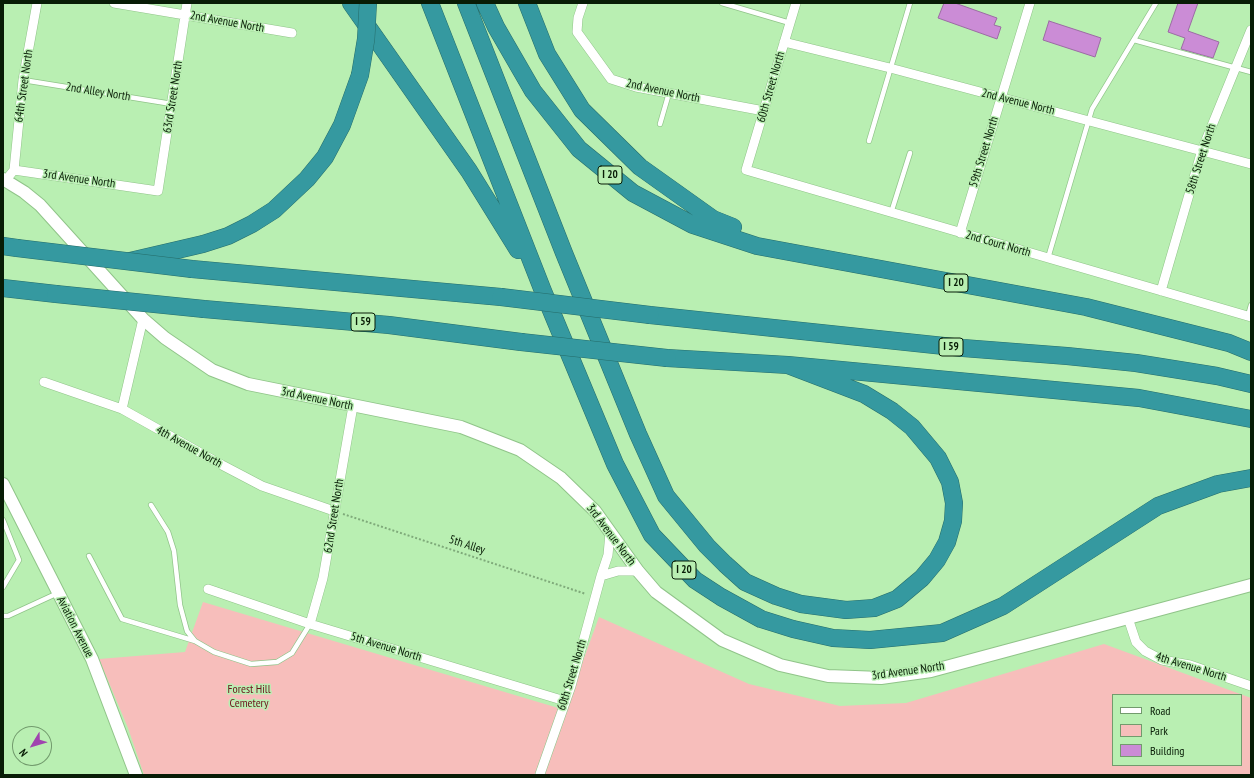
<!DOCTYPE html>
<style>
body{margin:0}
#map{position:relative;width:1254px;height:778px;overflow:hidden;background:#b9efb2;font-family:"PT Sans Narrow",sans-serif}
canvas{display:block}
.frame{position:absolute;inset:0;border:4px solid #081c06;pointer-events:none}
.legend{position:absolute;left:1112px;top:694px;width:130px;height:72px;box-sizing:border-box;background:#b9efb2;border:1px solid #729b6d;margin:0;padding:5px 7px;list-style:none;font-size:12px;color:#081c06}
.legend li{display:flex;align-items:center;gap:8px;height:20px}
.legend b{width:20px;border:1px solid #729b6d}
.north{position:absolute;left:12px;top:726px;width:40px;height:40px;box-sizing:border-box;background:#b9efb2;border:1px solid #729b6d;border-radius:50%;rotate:232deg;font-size:11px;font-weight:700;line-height:16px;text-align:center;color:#081c06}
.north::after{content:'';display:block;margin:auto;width:14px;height:18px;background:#a044af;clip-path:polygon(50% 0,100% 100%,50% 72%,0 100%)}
</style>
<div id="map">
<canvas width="1254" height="778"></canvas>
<div class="frame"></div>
<ul class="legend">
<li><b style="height:5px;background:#fff"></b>Road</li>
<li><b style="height:11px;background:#f7bebb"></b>Park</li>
<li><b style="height:11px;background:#cb8cd6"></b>Building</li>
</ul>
<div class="north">N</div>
</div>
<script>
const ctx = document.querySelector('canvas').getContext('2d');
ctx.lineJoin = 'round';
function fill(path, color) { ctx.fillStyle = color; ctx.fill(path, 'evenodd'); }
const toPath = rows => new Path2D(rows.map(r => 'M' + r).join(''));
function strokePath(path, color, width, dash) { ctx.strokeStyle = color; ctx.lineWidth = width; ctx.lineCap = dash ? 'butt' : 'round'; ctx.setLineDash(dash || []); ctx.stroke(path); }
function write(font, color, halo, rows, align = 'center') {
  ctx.font = font + ' "PT Sans Narrow",sans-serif'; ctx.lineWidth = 3; ctx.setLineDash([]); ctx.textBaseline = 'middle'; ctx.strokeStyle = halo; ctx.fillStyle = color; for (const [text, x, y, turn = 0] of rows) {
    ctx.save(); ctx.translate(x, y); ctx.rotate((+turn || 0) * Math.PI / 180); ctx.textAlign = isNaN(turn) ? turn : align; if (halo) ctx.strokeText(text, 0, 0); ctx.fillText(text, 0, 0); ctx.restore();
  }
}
fill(toPath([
 [203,602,565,710,599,617,749,684,840,706,906,703,1104,644,1251,698,1251,775,144,775,128,728,99,659,185,652],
 [1113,695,1241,695,1241,765,1113,765]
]), '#f7bebb');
const building = toPath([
 [944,3,955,3,997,18,994,25,1001,27,997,39,938,18,944,3],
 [1178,3,1198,3,1188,31,1219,42,1213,58,1181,49,1185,38,1168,32,1178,3],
 [1049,21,1101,38,1095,57,1043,40,1049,21]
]);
fill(building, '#cb8cd6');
strokePath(building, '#9b6ba3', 1);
const service = toPath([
 [722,3,790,23],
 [1134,40,1251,72],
 [23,80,172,104],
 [660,124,669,93],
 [869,141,910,3],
 [891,213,910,153],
 [1048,258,1092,109,1156,3],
 [1248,316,1251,305],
 [151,505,168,532,174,551,180,605,187,631,195,641,214,652,251,664,277,662,292,653,310,624],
 [3,520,19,560,3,587],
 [89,556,122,619,195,641],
 [3,616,8,616,58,593]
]);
const minor = toPath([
 [114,3,292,33],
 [583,3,578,18,577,32,611,79,636,87,764,111],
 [796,3,746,170,1251,317],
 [784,42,890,68,1251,164],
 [14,170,23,80,37,3],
 [6,180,14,170,158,191,187,3],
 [960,233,1030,3],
 [1161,291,1202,150,1251,30],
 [44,382,122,409,222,465,262,486,334,511],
 [122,409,143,319],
 [601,576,608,555,610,533],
 [208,589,310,624,565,701],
 [1128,618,1136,642,1145,651,1162,660,1190,665,1251,686],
 [310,624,323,578,353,406],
 [540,774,571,686,601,576,618,571,638,571]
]);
const tertiary = toPath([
 [3,179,24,192,40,205,143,319,165,338,212,370,248,384,461,427,520,450,561,478,595,511,638,571,656,592,722,640,780,665,828,676,881,678,931,671,1251,585],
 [3,484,92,659,136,775]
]);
const motorway = toPath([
 [351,3,469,171,518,250],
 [430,3,543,291,615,464,652,535,695,580,721,597,761,619,793,629,833,638,870,640,942,633,1003,606,1158,506,1218,484,1251,478],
 [466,3,564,253,638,434,666,496,707,546,725,564,745,582,776,596,801,604,846,610,874,608,897,599,922,578,937,560,947,542,953,521,954,503,950,482,938,458,912,427,892,411,864,394,788,365],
 [485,3,496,27,533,91,579,149,633,193,693,225,757,246,1086,307,1229,343,1251,352],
 [527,3,547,54,582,110,640,167,713,219,733,227],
 [3,246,17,248],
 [130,261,203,244,228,236,252,224,274,210,307,179,325,157,342,125,360,75],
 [192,269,501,297],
 [3,288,56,294],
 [204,309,389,325,521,342],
 [650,315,963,348,1067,356,1136,363,1217,376,1251,384],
 [667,358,788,365,1139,398,1251,419]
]);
strokePath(service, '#90c489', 6);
strokePath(minor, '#90c489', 10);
strokePath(tertiary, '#90c489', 14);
strokePath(motorway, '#256d6a', 18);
strokePath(toPath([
 [343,514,586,594]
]), '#7faa7a', 2, [2, 2]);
strokePath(service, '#fff', 4.5);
strokePath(minor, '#fff', 9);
strokePath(tertiary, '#fff', 12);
strokePath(motorway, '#3599a0', 17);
const motorwayBridge = toPath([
 [360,75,366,39,368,3],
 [17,248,192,269],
 [56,294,204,309],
 [501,297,650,315],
 [521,342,667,358]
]);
strokePath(motorwayBridge, '#256d6a', 18, []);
strokePath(motorwayBridge, '#3599a0', 17);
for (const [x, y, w] of [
 [610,175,24],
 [956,283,24],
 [363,322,24],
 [951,347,24],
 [684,570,24]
]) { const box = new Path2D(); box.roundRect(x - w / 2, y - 9, w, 18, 3); ctx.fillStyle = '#b9efb2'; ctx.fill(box); strokePath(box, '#081c06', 1); }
write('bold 11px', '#081c06', null, [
 ["I 20",610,175],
 ["I 20",956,283],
 ["I 59",363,322],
 ["I 59",951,347],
 ["I 20",684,570]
]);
write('12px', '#081c06', '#b9efb2', [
 ["2nd Avenue North",227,22,10],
 ["64th Street North",24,86,-82],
 ["60th Street North",771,87,-74],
 ["2nd Avenue North",663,91,12],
 ["2nd Alley North",98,92,9],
 ["63rd Street North",173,97,-81],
 ["2nd Avenue North",1018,102,14],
 ["59th Street North",984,152,-73],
 ["58th Street North",1201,159,-72],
 ["3rd Avenue North",79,179,8],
 ["2nd Court North",998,244,16],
 ["3rd Avenue North",317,399,12],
 ["4th Avenue North",189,447,29],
 ["62nd Street North",334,516,-81],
 ["3rd Avenue North",611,535,53],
 ["5th Alley",467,545,18],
 ["Aviation Avenue",75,627,63],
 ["5th Avenue North",386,647,17],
 ["4th Avenue North",1191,667,17],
 ["3rd Avenue North",908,671,-8],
 ["60th Street North",572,675,-73]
]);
write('12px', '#6d131c', '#b9efb2', [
 ["Forest Hill",249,690],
 ["Cemetery",249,704]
]);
</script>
